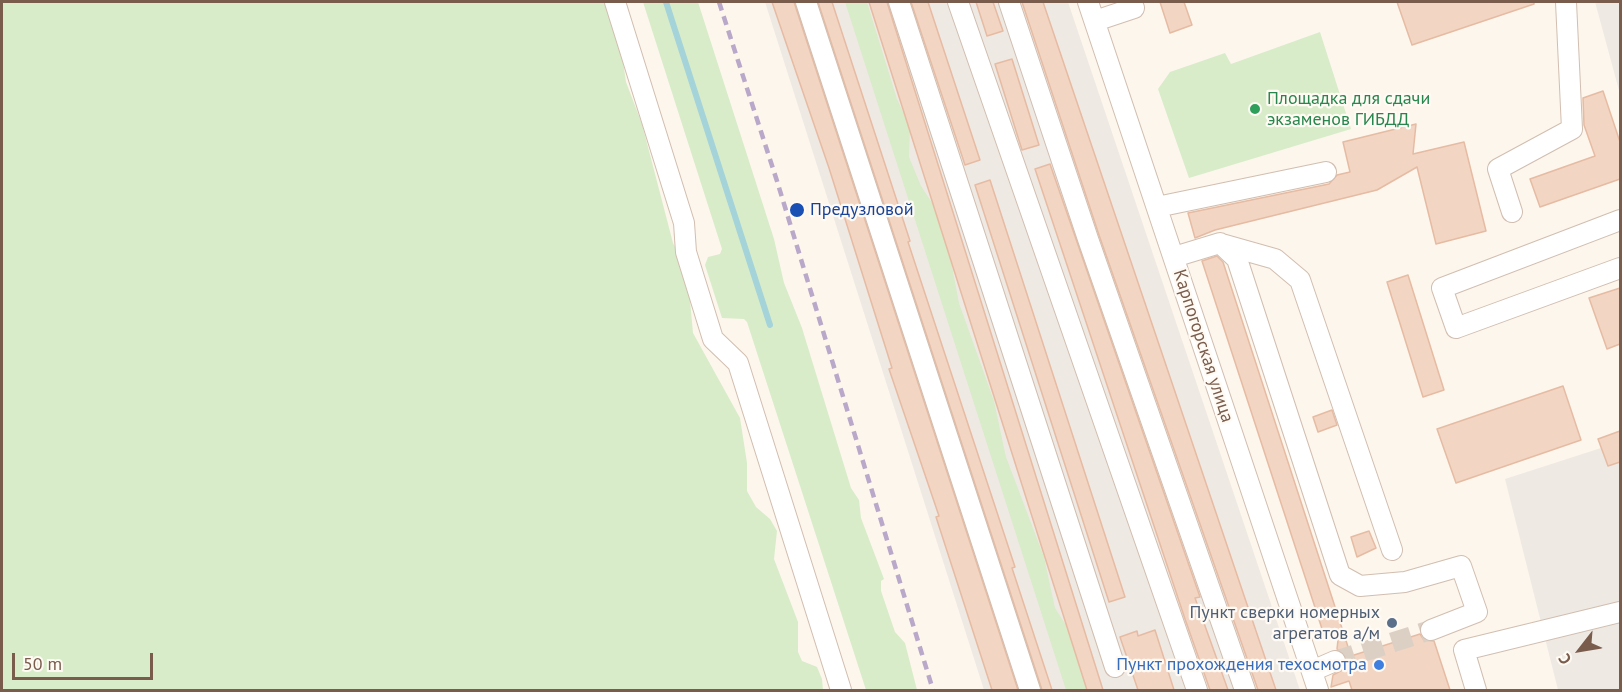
<!DOCTYPE html>
<meta charset="utf-8">
<style>
body{margin:0}
#map{position:relative;width:1622px;height:692px;overflow:hidden;background:#fdf6ec;font-family:"PT Sans",sans-serif}
canvas{display:block}
.frame{position:absolute;inset:0;border:3px solid #7a5c4d;pointer-events:none}
.north{position:absolute;left:1550px;top:620px;width:60px;height:60px;-webkit-text-stroke:4px #fffaf3;paint-order:stroke;rotate:239deg;font-size:16px;font-weight:700;line-height:24px;text-align:center;color:#7a5c4d}
.north::after{content:'';display:block;margin:auto;width:21px;height:27px;background:#7a5c4d;clip-path:polygon(50% 0,100% 100%,50% 72%,0 100%)}
.scale{position:absolute;left:12px;top:653px;width:141px;height:27px;box-sizing:border-box;border:3px solid #7a5c4d;border-top:0;padding-left:8px;font-size:18px;line-height:21px;white-space:nowrap;color:#7a5c4d;-webkit-text-stroke:4px #fffaf3;paint-order:stroke}
</style>
<div id="map">
<canvas width="1622" height="692"></canvas>
<div class="frame"></div>
<div class="north">С</div>
<div class="scale">50 m</div>
</div>
<script>
const ctx = document.querySelector('canvas').getContext('2d');
ctx.lineJoin = 'round';
function fill(path, color) { ctx.fillStyle = color; ctx.fill(path, 'evenodd'); }
const toPath = rows => new Path2D(rows.map(r => 'M' + r).join(''));
function strokePath(path, color, width, dash) { ctx.strokeStyle = color; ctx.lineWidth = width; ctx.lineCap = dash ? 'butt' : 'round'; ctx.setLineDash(dash || []); ctx.stroke(path); }
function write(font, color, halo, rows, align = 'center') {
  ctx.font = font + ' "PT Sans",sans-serif'; ctx.lineWidth = 4.5; ctx.setLineDash([]); ctx.textBaseline = 'middle'; ctx.strokeStyle = halo; ctx.fillStyle = color; for (const [text, x, y, turn = 0] of rows) {
    ctx.save(); ctx.translate(x, y); ctx.rotate((+turn || 0) * Math.PI / 180); ctx.textAlign = isNaN(turn) ? turn : align; if (halo) ctx.strokeText(text, 0, 0); ctx.fillText(text, 0, 0); ctx.restore();
  }
}
fill(toPath([
 [765,2,1068,2,1300,690,984,690],
 [1595,2,1620,2,1620,94],
 [1601,448,1608,466,1620,462,1620,690,1558,690,1505,479]
]), '#efe9e4');
fill(toPath([
 [2,2,608,2,620,41,626,82,642,124,673,243,679,255,690,300,693,333,740,418,747,463,747,491,756,507,770,519,777,531,774,559,798,622,798,652,802,661,817,667,822,679,823,690,2,690],
 [643,2,698,2,774,239,784,283,802,328,851,488,859,500,861,518,884,579,881,581,881,591,895,632,905,643,917,690,866,690,747,322,744,319,722,318,705,265,708,257,720,254,722,249],
 [845,2,867,2,897,99,910,127,909,157,921,186,938,212,947,240,959,303,994,401,1006,457,1044,557,1055,608,1071,633,1090,690,1066,690],
 [1320,32,1351,129,1189,178,1158,89,1170,72,1225,53,1231,64]
]), '#d8ecc9');
strokePath(toPath([
 [666,2,770,325]
]), '#a5d3da', 6);
const building = toPath([
 [772,2,794,2,1018,690,992,690,936,517,939,516,889,369,892,368,829,168,772,2],
 [818,2,832,2,910,241,908,242,1015,567,1012,568,1052,690,1042,690,818,2],
 [869,2,887,2,1103,690,1087,690,869,2],
 [911,2,928,2,980,160,965,165,911,2],
 [976,2,993,2,1003,31,987,36,976,2],
 [1022,2,1043,2,1276,690,1258,690,1099,235,1022,2],
 [1160,2,1184,2,1192,25,1170,33,1160,2],
 [1397,2,1534,2,1534,4,1412,45,1397,2],
 [1012,59,1039,145,1022,150,995,64,1012,59],
 [1603,91,1620,142,1620,179,1540,207,1530,179,1595,156,1584,125,1583,98,1603,91],
 [1416,124,1413,154,1464,142,1486,231,1436,244,1417,167,1377,190,1215,230,1195,238,1188,213,1329,184,1337,175,1350,172,1343,142,1416,124],
 [1050,164,1200,597,1195,598,1228,690,1210,690,1185,619,1035,169,1050,164],
 [990,180,1125,597,1109,602,975,185,990,180],
 [1217,256,1223,262,1351,656,1420,634,1424,640,1434,641,1450,690,1352,690,1349,681,1331,687,1333,675,1344,669,1347,663,1346,656,1337,649,1339,631,1324,635,1202,261,1217,256],
 [1408,275,1444,390,1423,397,1387,282,1408,275],
 [1620,288,1620,344,1607,349,1589,298,1620,288],
 [1563,386,1581,440,1456,483,1437,429,1563,386],
 [1332,410,1337,425,1318,432,1313,417,1332,410],
 [1620,431,1620,462,1608,466,1598,439,1620,431],
 [1369,531,1376,548,1357,557,1351,537,1369,531],
 [1155,630,1174,690,1138,690,1120,637,1137,631,1138,636,1155,630]
]);
fill(building, '#f3d5c3');
strokePath(building, '#e6bba3', 1.5);
strokePath(toPath([
 [1335,661,1431,630]
]), '#dcd0c4', 20, [20, 10]);
const minor = toPath([
 [615,2,684,223,686,252,713,339,738,363,841,690],
 [806,2,1030,690],
 [899,2,1115,667],
 [958,2,1197,690],
 [1009,2,1088,239,1245,690],
 [1088,2,1318,690],
 [1095,21,1134,8,1131,2],
 [1157,207,1326,172],
 [1512,212,1498,169,1572,129,1566,2],
 [1620,220,1442,288,1456,328,1620,268],
 [1222,244,1275,259,1300,280,1392,550],
 [1174,257,1220,243,1237,259,1340,575,1360,586,1405,582,1461,566,1477,612,1431,630],
 [1312,671,1335,661],
 [1476,690,1464,650,1620,612]
]);
strokePath(minor, '#d1beb0', 22);
strokePath(minor, '#fff', 20);
strokePath(toPath([
 [719,2,777,181,933,690]
]), '#b9a8c9', 4.5, [9, 6]);
for (const [x, y, r, color] of [
 [1255,109,6,"#2e9e5b"],
 [797,210,8,"#1a4fb4"],
 [1392,623,6,"#5c6f8a"],
 [1379,665,6,"#3f7fe0"]
]) { const dot = new Path2D(); dot.arc(x, y, r, 0, 2 * Math.PI); ctx.fillStyle = color; ctx.fill(dot); strokePath(dot, '#fffaf3', 2); }
write('18px', '#27864d', '#fffaf3', [
 ["Площадка для сдачи",1267,99],
 ["экзаменов ГИБДД",1267,120]
], 'left');
write('18px', '#164399', '#fffaf3', [
 ["Предузловой",810,210]
], 'left');
write('18px', '#7a5c4d', '#fffaf3', [
 ["Карпогорская улица",1203,346,72]
]);
write('18px', '#4e5e75', '#fffaf3', [
 ["Пункт сверки номерных",1380,613],
 ["агрегатов а/м",1380,634]
], 'right');
write('18px', '#366cbe', '#fffaf3', [
 ["Пункт прохождения техосмотра",1367,665]
], 'right');
</script>
